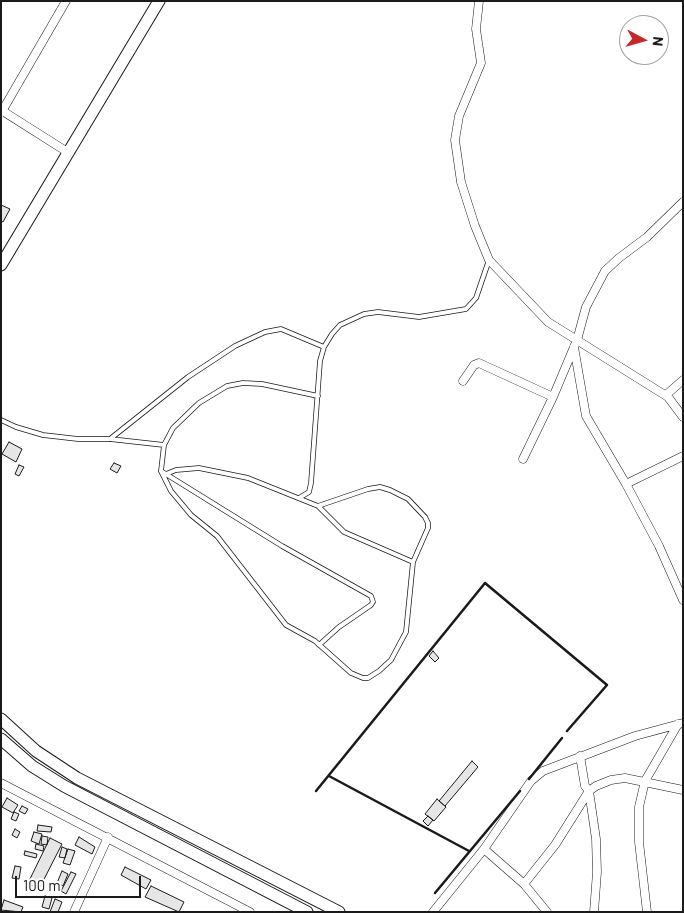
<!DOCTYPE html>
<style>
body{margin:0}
#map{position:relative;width:684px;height:913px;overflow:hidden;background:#fff;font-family:Barlow,sans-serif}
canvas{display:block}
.frame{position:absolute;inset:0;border:2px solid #1a1a1a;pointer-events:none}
.north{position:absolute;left:619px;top:15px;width:50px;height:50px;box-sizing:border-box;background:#fff;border:1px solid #a3a3a3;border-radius:50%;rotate:96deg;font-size:14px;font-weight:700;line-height:20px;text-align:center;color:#1a1a1a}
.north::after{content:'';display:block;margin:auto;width:18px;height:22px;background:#c62828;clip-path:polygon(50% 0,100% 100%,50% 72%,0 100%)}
.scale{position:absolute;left:15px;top:876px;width:126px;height:22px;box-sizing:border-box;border:2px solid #1a1a1a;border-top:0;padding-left:6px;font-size:15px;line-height:18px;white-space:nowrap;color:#1a1a1a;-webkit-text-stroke:4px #fff;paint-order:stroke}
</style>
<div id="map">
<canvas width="684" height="913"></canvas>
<div class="frame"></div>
<div class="north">N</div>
<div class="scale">100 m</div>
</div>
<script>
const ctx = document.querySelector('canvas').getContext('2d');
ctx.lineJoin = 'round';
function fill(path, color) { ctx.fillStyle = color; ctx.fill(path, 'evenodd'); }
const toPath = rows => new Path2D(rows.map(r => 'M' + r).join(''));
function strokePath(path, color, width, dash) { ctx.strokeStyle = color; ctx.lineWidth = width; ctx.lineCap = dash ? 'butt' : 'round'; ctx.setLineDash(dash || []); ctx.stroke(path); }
const building = toPath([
 [1,205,10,209,3,222,1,221,1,205],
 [9,442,22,449,16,462,2,454,9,442],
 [114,463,121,466,117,473,110,469,114,463],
 [19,465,24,467,19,476,15,474,19,465],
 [433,651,439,658,435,662,429,656,433,651],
 [472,761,478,767,445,806,439,801,472,761],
 [7,798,18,805,13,813,2,807,7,798],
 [437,799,446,807,434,821,425,814,437,799],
 [22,806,28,809,25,814,19,811,22,806],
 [14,812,19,814,16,821,11,819,14,812],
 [428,816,433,820,428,826,423,821,428,816],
 [38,825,52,827,51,832,37,831,38,825],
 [15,829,20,832,17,838,12,835,15,829],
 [34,832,42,834,39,844,31,841,34,832],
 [42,836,48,837,47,845,41,844,42,836],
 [79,837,95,847,92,854,75,845,79,837],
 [50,838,62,844,39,889,28,883,50,838],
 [36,844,44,846,43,851,35,849,36,844],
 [62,847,67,849,65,858,59,857,62,847],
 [68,849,75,851,70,865,63,863,68,849],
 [25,851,37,854,36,858,24,855,25,851],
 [15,866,21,867,19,879,12,878,15,866],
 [125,867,151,880,146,889,121,875,125,867],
 [62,871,68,874,63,886,57,883,62,871],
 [71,872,76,874,66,894,61,891,71,872],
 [151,886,184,902,179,912,145,897,151,886],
 [45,896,52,898,49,909,42,907,45,896],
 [55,899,62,902,58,912,50,912,55,899],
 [4,900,23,907,21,912,1,910,4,900]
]);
fill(building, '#e6e6e6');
strokePath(building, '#1a1a1a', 1);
const lane = toPath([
 [318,396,262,384,243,383,227,386,199,403,173,428,164,445,161,471,171,491,191,515,217,536,286,625,315,641,351,673,363,678,368,678,379,671,391,660,406,632,413,562,428,528,428,523,425,517,408,499,390,490,380,487,368,489,318,506],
 [1,420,16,427,43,435,78,439,110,439,164,445],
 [110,439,188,377,235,346,265,332,281,329,324,347],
 [161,471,282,546,371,596,373,602,371,605,339,627,319,645],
 [166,474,176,470,199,468,248,478,318,506,344,532,413,562],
 [299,498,309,492,311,483,320,361,324,347,332,334,340,325,364,314,378,312,419,317,466,309,476,298,489,260]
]);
const street = toPath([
 [479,1,476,29,481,63,459,116,455,140,461,182,475,226,489,260,548,322,668,397,683,417],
 [1,110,69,153],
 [1,113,66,1],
 [574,347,586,416,626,484,683,456],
 [463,381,474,365,479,363,553,397],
 [666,395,683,380],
 [523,459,553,397,577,340,586,307,605,271,619,258,647,237,683,202],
 [626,484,659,546,683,600],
 [580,756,585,786,589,791,596,839,597,872,594,912],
 [1,783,250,912],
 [484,849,524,884,547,912],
 [524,884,555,845,589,791,596,786,611,780,625,778,683,790],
 [74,912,108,837],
 [433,912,484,849,531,781,543,771,635,736,683,723],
 [647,912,639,842,639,807,645,781,678,724]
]);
const secondary = toPath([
 [1,265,159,1],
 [1,719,36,751,77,778,339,912],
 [1,739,32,766,64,786,307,912]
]);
strokePath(lane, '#1a1a1a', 5.5);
strokePath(street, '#1a1a1a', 9);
strokePath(secondary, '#1a1a1a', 13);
strokePath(lane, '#fff', 4);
strokePath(street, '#fff', 8);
strokePath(secondary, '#fff', 11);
strokePath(toPath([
 [329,776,469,851],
 [529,779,562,738],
 [316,791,485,583,607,685,567,731],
 [435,893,520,791]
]), '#1a1a1a', 2.5);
</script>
